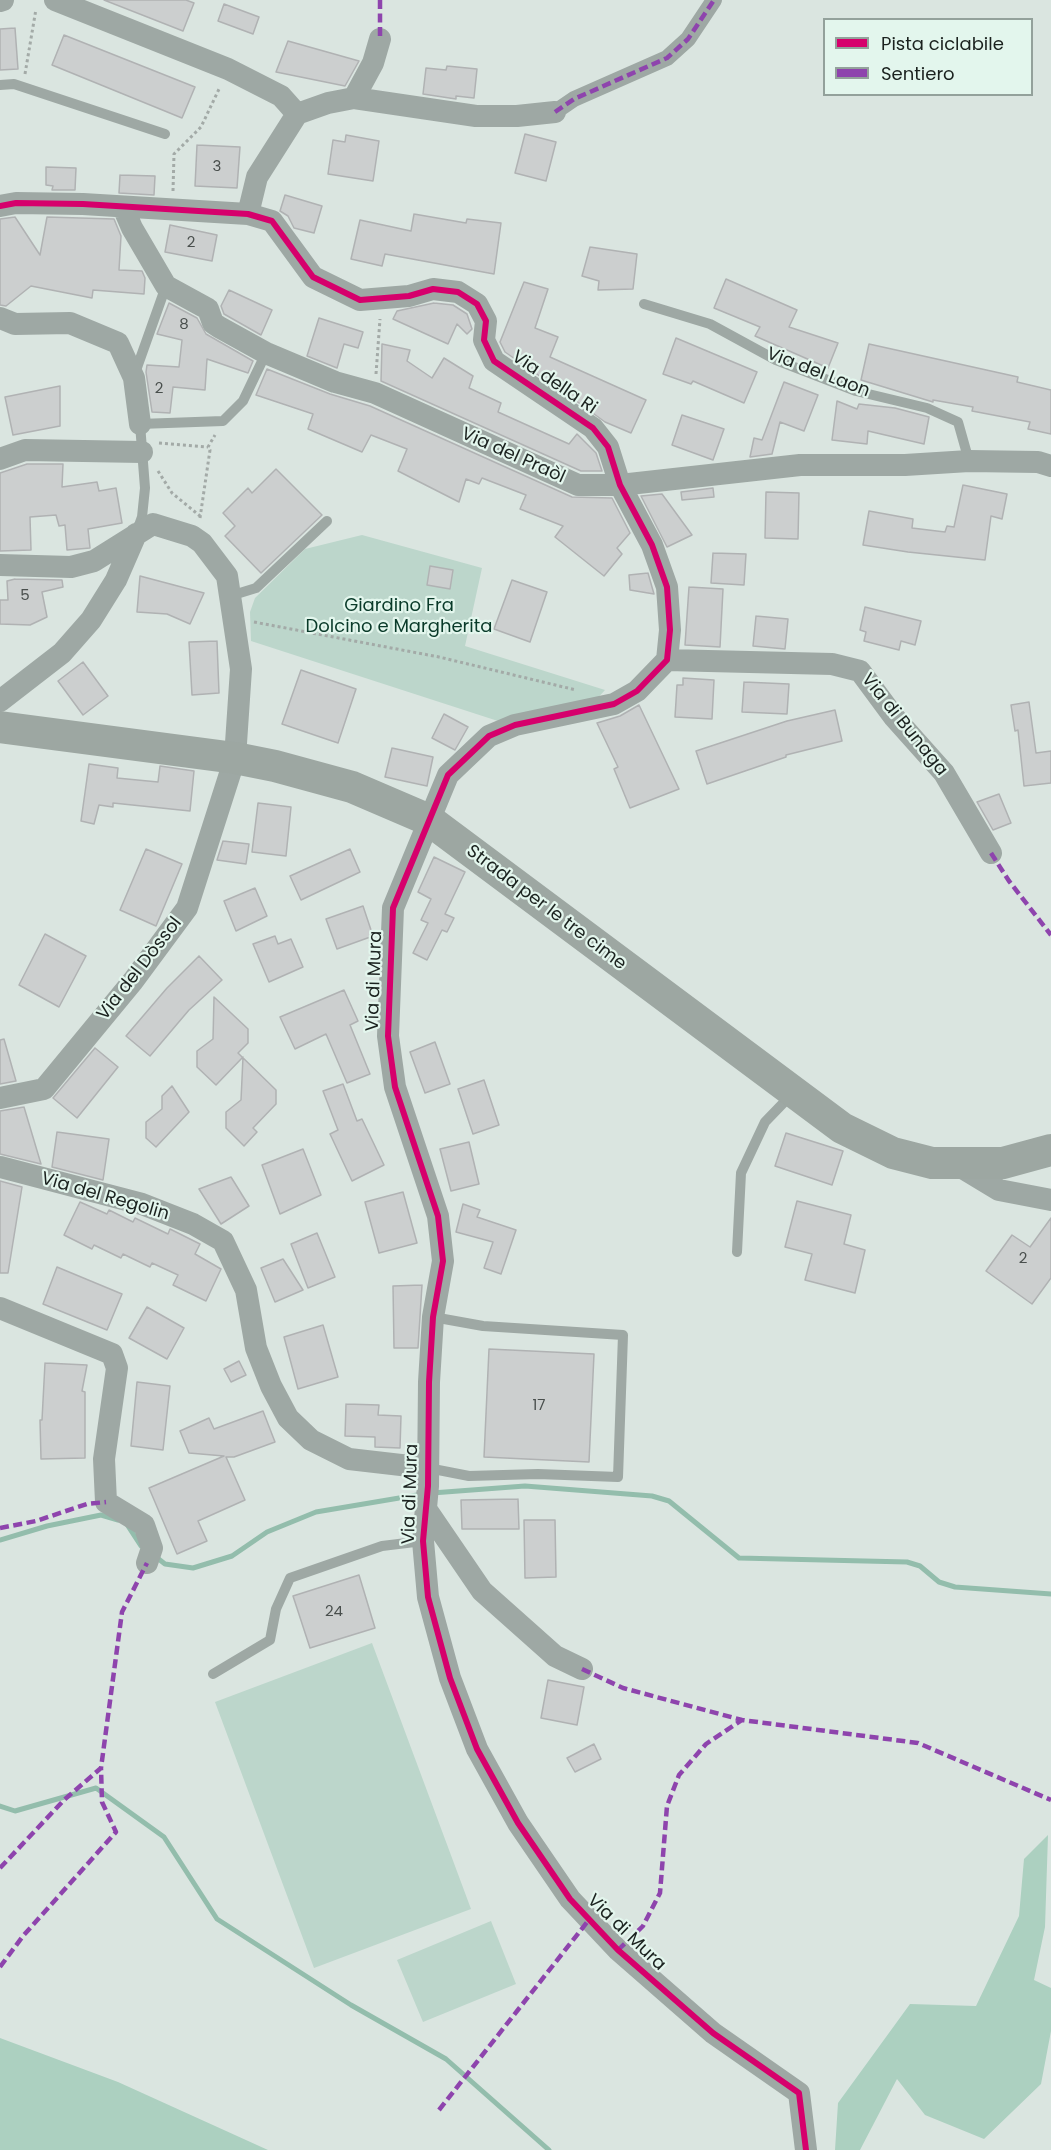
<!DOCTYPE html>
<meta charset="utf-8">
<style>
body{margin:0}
#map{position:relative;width:1051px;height:2150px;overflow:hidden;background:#dae5e0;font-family:Poppins,sans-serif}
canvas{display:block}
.legend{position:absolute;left:823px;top:18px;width:210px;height:78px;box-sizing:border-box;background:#e3f6ed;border:2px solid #93a19b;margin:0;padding:8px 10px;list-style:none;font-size:18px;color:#1b221f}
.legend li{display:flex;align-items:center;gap:12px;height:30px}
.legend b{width:30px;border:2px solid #93a19b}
</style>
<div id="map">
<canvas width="1051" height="2150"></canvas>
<ul class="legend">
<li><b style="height:8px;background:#d6006c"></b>Pista ciclabile</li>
<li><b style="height:8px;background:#8e44ad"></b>Sentiero</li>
</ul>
</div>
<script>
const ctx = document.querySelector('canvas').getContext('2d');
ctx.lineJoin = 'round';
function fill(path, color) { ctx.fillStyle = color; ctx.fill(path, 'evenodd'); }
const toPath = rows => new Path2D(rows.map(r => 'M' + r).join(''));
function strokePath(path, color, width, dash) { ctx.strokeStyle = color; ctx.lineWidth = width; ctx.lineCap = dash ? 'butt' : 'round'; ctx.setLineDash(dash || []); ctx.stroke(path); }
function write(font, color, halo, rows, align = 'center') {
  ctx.font = font + ' Poppins,sans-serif'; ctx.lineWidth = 4.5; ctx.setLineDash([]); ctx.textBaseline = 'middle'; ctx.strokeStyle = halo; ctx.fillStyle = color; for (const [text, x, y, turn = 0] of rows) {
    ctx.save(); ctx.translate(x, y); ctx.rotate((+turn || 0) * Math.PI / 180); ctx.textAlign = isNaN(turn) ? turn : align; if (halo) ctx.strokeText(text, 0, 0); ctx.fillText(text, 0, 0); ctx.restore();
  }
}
fill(toPath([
 [362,535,482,568,465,646,605,690,594,702,501,722,251,641,250,612,255,598,305,549],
 [372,1643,471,1909,314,1968,215,1702],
 [491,1921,516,1984,423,2022,397,1960]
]), '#bcd6cb');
fill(toPath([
 [1048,1835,1045,1927,1034,1980,1051,1988,1051,2031,1041,2084,984,2139,925,2115,897,2079,860,2150,835,2150,838,2103,910,2004,976,2006,1019,1916,1024,1859],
 [0,2038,118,2082,268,2150,0,2150]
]), '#acd0c0');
strokePath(toPath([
 [432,1493,525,1486,652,1496,669,1501,739,1558,907,1562,920,1566,939,1582,955,1587,1051,1594],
 [128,1526,141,1546],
 [0,1540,47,1526,101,1515,118,1520],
 [156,1557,165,1564,193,1568,232,1556,267,1532,316,1512,423,1494],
 [0,1806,15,1811,96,1788,164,1837,217,1919,351,2005,446,2059,549,2150]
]), '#93bdac', 5);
const building = toPath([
 [104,0,186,0,194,3,183,31,104,0],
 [224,4,259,17,253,34,218,21,224,4],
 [15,28,18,69,0,70,0,29,15,28],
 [64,35,195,87,182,118,52,65,64,35],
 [288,41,359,61,345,86,276,72,288,41],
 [447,66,477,69,474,98,456,96,456,99,423,94,426,68,446,70,447,66],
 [525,134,556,142,546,181,515,173,525,134],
 [346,135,379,141,373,181,328,174,333,140,345,142,346,135],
 [197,145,240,147,237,188,195,186,197,145],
 [46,167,76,168,75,190,52,190,53,186,46,185,46,167],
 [120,175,155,176,154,195,119,193,120,175],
 [285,195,322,206,314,233,294,228,288,216,280,211,285,195],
 [414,214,466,223,467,219,501,223,494,274,385,254,382,266,351,259,360,220,411,231,414,214],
 [15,217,40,255,47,217,114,219,121,236,119,270,142,271,145,278,144,294,93,290,92,298,31,286,6,306,0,305,0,219,15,217],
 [170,225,217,235,212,261,165,252,170,225],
 [590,247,637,254,633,289,598,290,599,281,582,276,590,247],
 [726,279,797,310,789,327,838,343,828,368,755,336,760,327,714,308,726,279],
 [524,282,548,289,535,328,558,337,550,357,646,400,631,433,605,422,560,389,562,386,544,379,505,352,500,342,524,282],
 [229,290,272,310,261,335,224,314,221,306,229,290],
 [169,303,197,318,206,334,253,361,248,373,207,359,205,390,173,387,170,413,152,412,146,372,147,365,179,367,182,340,157,334,169,303],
 [434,303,453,305,467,314,472,329,467,334,457,324,448,344,393,319,397,311,434,303],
 [319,318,363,332,358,348,344,344,337,368,307,356,319,318],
 [676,338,757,372,744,403,693,381,691,384,663,374,676,338],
 [382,344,410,350,407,361,432,378,444,358,473,376,469,388,501,403,498,412,569,444,577,434,596,453,602,471,581,471,381,381,382,344],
 [869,344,1018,377,1017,382,1051,390,1051,434,1028,429,1030,422,972,411,973,407,933,400,933,402,861,380,869,344],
 [267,369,330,394,370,406,572,497,612,498,630,533,617,548,622,554,604,576,555,537,563,526,520,509,526,495,482,478,479,484,466,479,459,502,398,471,407,449,371,435,362,452,308,429,313,414,256,395,267,369],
 [784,382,818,395,804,431,780,422,772,454,750,457,754,438,762,440,784,382],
 [60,386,60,426,13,435,5,397,60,386],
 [837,401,857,409,859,404,895,408,929,417,924,444,868,431,867,444,832,440,837,401],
 [682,415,724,429,713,460,672,445,682,415],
 [27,464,63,464,62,487,97,482,99,491,116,488,122,523,88,529,90,548,67,550,65,525,59,526,56,515,30,517,31,550,0,551,0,473,27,464],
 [276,469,322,515,261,573,225,536,235,526,223,513,248,488,252,493,276,469],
 [963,485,1007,494,1002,519,991,516,985,560,908,552,863,545,869,511,913,519,912,528,945,532,947,526,954,527,963,485],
 [713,488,714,497,682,500,681,492,713,488],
 [766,492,799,493,798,539,765,538,766,492],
 [662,494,692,535,667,547,641,496,662,494],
 [713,553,746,554,744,585,711,583,713,553],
 [430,566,453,570,450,589,427,585,430,566],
 [648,573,654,594,630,590,629,575,648,573],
 [140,576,204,593,190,624,167,614,137,612,140,576],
 [15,579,62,580,63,587,42,592,47,617,30,625,0,624,0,600,8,600,7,581,15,579],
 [512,580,547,592,530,642,494,629,512,580],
 [689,587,723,589,720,647,685,645,689,587],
 [865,607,921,621,915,645,901,641,899,650,864,641,866,632,860,630,865,607],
 [756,616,788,619,785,649,753,646,756,616],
 [217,641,219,693,192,695,189,642,217,641],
 [83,662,108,696,83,715,58,681,83,662],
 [301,670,356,689,338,743,282,724,301,670],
 [683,678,714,680,712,719,675,717,677,685,683,685,683,678],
 [744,682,789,684,787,714,742,712,744,682],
 [1029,702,1036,753,1051,751,1051,783,1024,786,1018,730,1015,731,1011,705,1029,702],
 [639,705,679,789,630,808,614,769,618,767,597,723,620,716,639,705],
 [835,710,842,741,786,755,786,757,707,784,696,751,787,721,835,710],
 [444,714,468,727,455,750,432,738,444,714],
 [392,748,433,757,427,786,385,777,392,748],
 [89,764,118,768,117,778,158,782,160,766,194,771,190,811,113,803,113,807,99,805,94,824,81,821,89,764],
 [999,794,1011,823,993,830,977,802,999,794],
 [258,803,291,807,286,856,252,852,258,803],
 [223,841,249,844,246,864,217,860,223,841],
 [146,849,182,864,156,926,120,910,146,849],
 [350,849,360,872,301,900,290,876,350,849],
 [434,857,465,872,445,914,454,918,447,932,442,930,427,960,413,953,428,923,421,920,431,899,418,892,434,857],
 [255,888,267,916,236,931,224,901,255,888],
 [363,906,373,936,337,949,326,919,363,906],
 [45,934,86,956,59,1007,19,985,45,934],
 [275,936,278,944,291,939,303,967,269,982,253,944,275,936],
 [199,956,222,980,189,1010,150,1056,126,1036,167,988,199,956],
 [344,990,358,1021,350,1025,370,1074,347,1083,326,1034,295,1049,280,1017,344,990],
 [214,997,248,1029,248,1043,238,1053,276,1090,276,1104,253,1128,257,1132,244,1146,226,1128,226,1112,241,1100,243,1057,216,1085,197,1067,197,1051,213,1039,214,997],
 [4,1039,16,1081,0,1084,0,1040,4,1039],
 [435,1042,450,1084,425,1093,410,1052,435,1042],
 [95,1048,118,1067,77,1118,53,1098,95,1048],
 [484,1080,499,1125,473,1134,458,1089,484,1080],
 [343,1084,357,1121,362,1119,384,1165,352,1181,330,1134,338,1130,323,1091,343,1084],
 [172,1086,189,1112,156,1147,146,1138,146,1122,162,1109,162,1096,172,1086],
 [24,1107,41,1164,0,1154,0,1111,24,1107],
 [57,1132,109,1139,103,1180,52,1167,57,1132],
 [786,1133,843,1151,832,1185,775,1166,786,1133],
 [469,1142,479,1184,451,1191,440,1149,469,1142],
 [303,1149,321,1195,280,1214,262,1165,303,1149],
 [231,1177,249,1206,221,1224,199,1189,231,1177],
 [0,1181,22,1187,8,1273,0,1273,0,1181],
 [403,1192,417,1243,379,1253,365,1202,403,1192],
 [797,1201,851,1215,844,1244,865,1250,855,1293,805,1280,812,1254,785,1247,797,1201],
 [80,1202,107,1214,109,1210,133,1222,135,1218,168,1234,170,1229,200,1244,195,1254,221,1269,206,1301,173,1285,178,1275,152,1263,150,1267,123,1254,121,1258,94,1245,92,1249,64,1235,80,1202],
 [463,1204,480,1210,477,1217,516,1230,501,1274,484,1268,493,1242,456,1232,463,1204],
 [1051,1218,1051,1278,1032,1304,986,1271,1012,1235,1030,1247,1051,1218],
 [317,1233,335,1277,308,1288,291,1244,317,1233],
 [283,1259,303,1290,275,1302,261,1268,283,1259],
 [57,1267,122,1294,107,1330,43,1304,57,1267],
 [422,1285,418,1348,394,1348,393,1286,422,1285],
 [147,1307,184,1328,167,1359,129,1338,147,1307],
 [323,1325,338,1377,298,1389,284,1337,323,1325],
 [489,1349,594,1354,589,1462,484,1457,489,1349],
 [239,1361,246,1375,231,1382,224,1369,239,1361],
 [45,1363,87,1365,82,1391,85,1392,85,1458,41,1459,40,1420,42,1420,45,1363],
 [137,1382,170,1386,163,1450,131,1446,137,1382],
 [346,1404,379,1405,378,1415,401,1416,400,1448,375,1447,375,1437,345,1436,346,1404],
 [263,1411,275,1442,234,1457,226,1457,245,1500,198,1521,207,1541,177,1554,149,1488,224,1456,189,1453,180,1431,209,1418,214,1429,263,1411],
 [518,1499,519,1529,462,1529,461,1500,518,1499],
 [524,1520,555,1520,556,1577,525,1578,524,1520],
 [359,1575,375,1628,310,1648,293,1596,359,1575],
 [548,1680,584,1687,577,1725,541,1718,548,1680],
 [594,1744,601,1759,575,1772,567,1758,594,1744]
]);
fill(building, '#cccfcf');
strokePath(building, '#b0b2b3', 1.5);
strokePath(toPath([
 [25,74,36,9],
 [173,191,174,154,201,127,220,87],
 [376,374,380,319],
 [159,443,208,447],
 [158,471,172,493,200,516],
 [200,518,210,450,208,447,215,435],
 [254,622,439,657,576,690]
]), '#a3aaa7', 3, [3, 3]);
strokePath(toPath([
 [0,85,14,84,165,134],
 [644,304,710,324,776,360,856,391,927,408,958,422,969,461],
 [134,376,166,286],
 [138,528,142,517,145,488,140,424,223,421,243,401,266,353],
 [230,596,256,588,327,521],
 [737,1252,741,1173,765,1122,793,1093],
 [428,1468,469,1476,538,1474,618,1477,623,1335,483,1326,433,1317],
 [213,1674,270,1640,276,1609,290,1578,382,1546,423,1541]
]), '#9ea8a4', 10);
strokePath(toPath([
 [555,112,574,99,667,58,688,39,714,0]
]), '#9ea8a4', 16);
strokePath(toPath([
 [55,0,228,69,281,96,297,114],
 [0,1,3,0],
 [354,98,476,116,517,116,555,112],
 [0,206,16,203,83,204,248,214,272,221,313,277,360,300,409,296,433,289,458,292,477,304,486,321,484,340,494,361,593,428,608,447,620,485,652,545,667,587,670,630,667,660,637,691,614,704,515,725,489,736,448,775,393,908,388,1036,395,1087,438,1216,443,1261,433,1317,429,1382,428,1486,423,1541,428,1597,450,1678,477,1749,518,1823,570,1899,618,1950,713,2033,799,2093,806,2150],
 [123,207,132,228,166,286,208,309,213,323,219,327,266,353,335,382,375,393,578,485,620,485,800,465,905,465,969,461,1038,462,1051,466],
 [248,214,257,177,297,114,328,103,354,98,373,63,380,39],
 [0,318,15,324,70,323,118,343,134,378,140,424],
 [0,459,25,450,142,452],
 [0,565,71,567,94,561,153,524,192,536,202,543,227,576,241,669,235,758,187,908,133,981,44,1089,0,1098],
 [667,660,832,664,860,671,894,717,944,773,991,853],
 [0,701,62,653,91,620,116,580,136,534],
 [956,1164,999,1190,1051,1200],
 [0,1167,142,1204,193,1224,223,1241,246,1290,256,1348,271,1386,288,1418,311,1440,349,1459,427,1468],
 [0,1308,112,1354,117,1368,104,1459,106,1502,144,1525,152,1548,147,1563],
 [426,1509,482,1591,555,1656,582,1669]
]), '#9ea8a4', 22);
strokePath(toPath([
 [0,727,235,758,275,766,352,787,429,820,842,1128,893,1153,932,1163,1003,1163,1051,1150]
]), '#9da7a2', 32);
strokePath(toPath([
 [380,0,380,39],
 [555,112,574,99,667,58,688,39,714,0],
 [991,853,1009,881,1051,935],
 [0,1528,36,1521,87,1504,106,1502],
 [582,1669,623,1688,742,1720,918,1743,1051,1800],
 [0,1868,64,1800,101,1768,122,1612,147,1563],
 [618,1950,643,1926,660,1893,667,1806,679,1775,706,1744,742,1720],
 [0,1967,23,1936,116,1832,102,1802,101,1768],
 [439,2110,588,1921]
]), '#8e44ad', 4.5, [9, 4.5]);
strokePath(toPath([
 [0,206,16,203,83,204,248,214,272,221,313,277,360,300,409,296,433,289,458,292,477,304,486,321,484,340,494,361,593,428,608,447,620,485,652,545,667,587,670,630,667,660,637,691,614,704,515,725,489,736,448,775,393,908,388,1036,395,1087,438,1216,443,1261,433,1317,429,1382,428,1486,423,1541,428,1597,450,1678,477,1749,518,1823,570,1899,618,1950,713,2033,799,2093,806,2150]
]), '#d6006c', 6);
write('15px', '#494f4d', null, [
 ["3",217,167],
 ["2",191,243],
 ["8",184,325],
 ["2",159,389],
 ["5",25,596],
 ["2",1023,1259],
 ["17",539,1406],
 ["24",334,1612]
]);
write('18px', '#1b221f', '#e3f6ed', [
 ["Via del Laon",818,373,21],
 ["Via della Ri",554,383,34],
 ["Via del Praòl",513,456,24],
 ["Via di Bunaga",904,725,51],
 ["Strada per le tre cime",546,908,37],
 ["Via del Dòssol",140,969,-52],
 ["Via di Mura",375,981,-88],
 ["Via del Regolin",105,1197,16],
 ["Via di Mura",411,1494,-88],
 ["Via di Mura",626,1933,44]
]);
write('18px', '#093a29', '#e3f6ed', [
 ["Giardino Fra",399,606],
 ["Dolcino e Margherita",399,627]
]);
</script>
